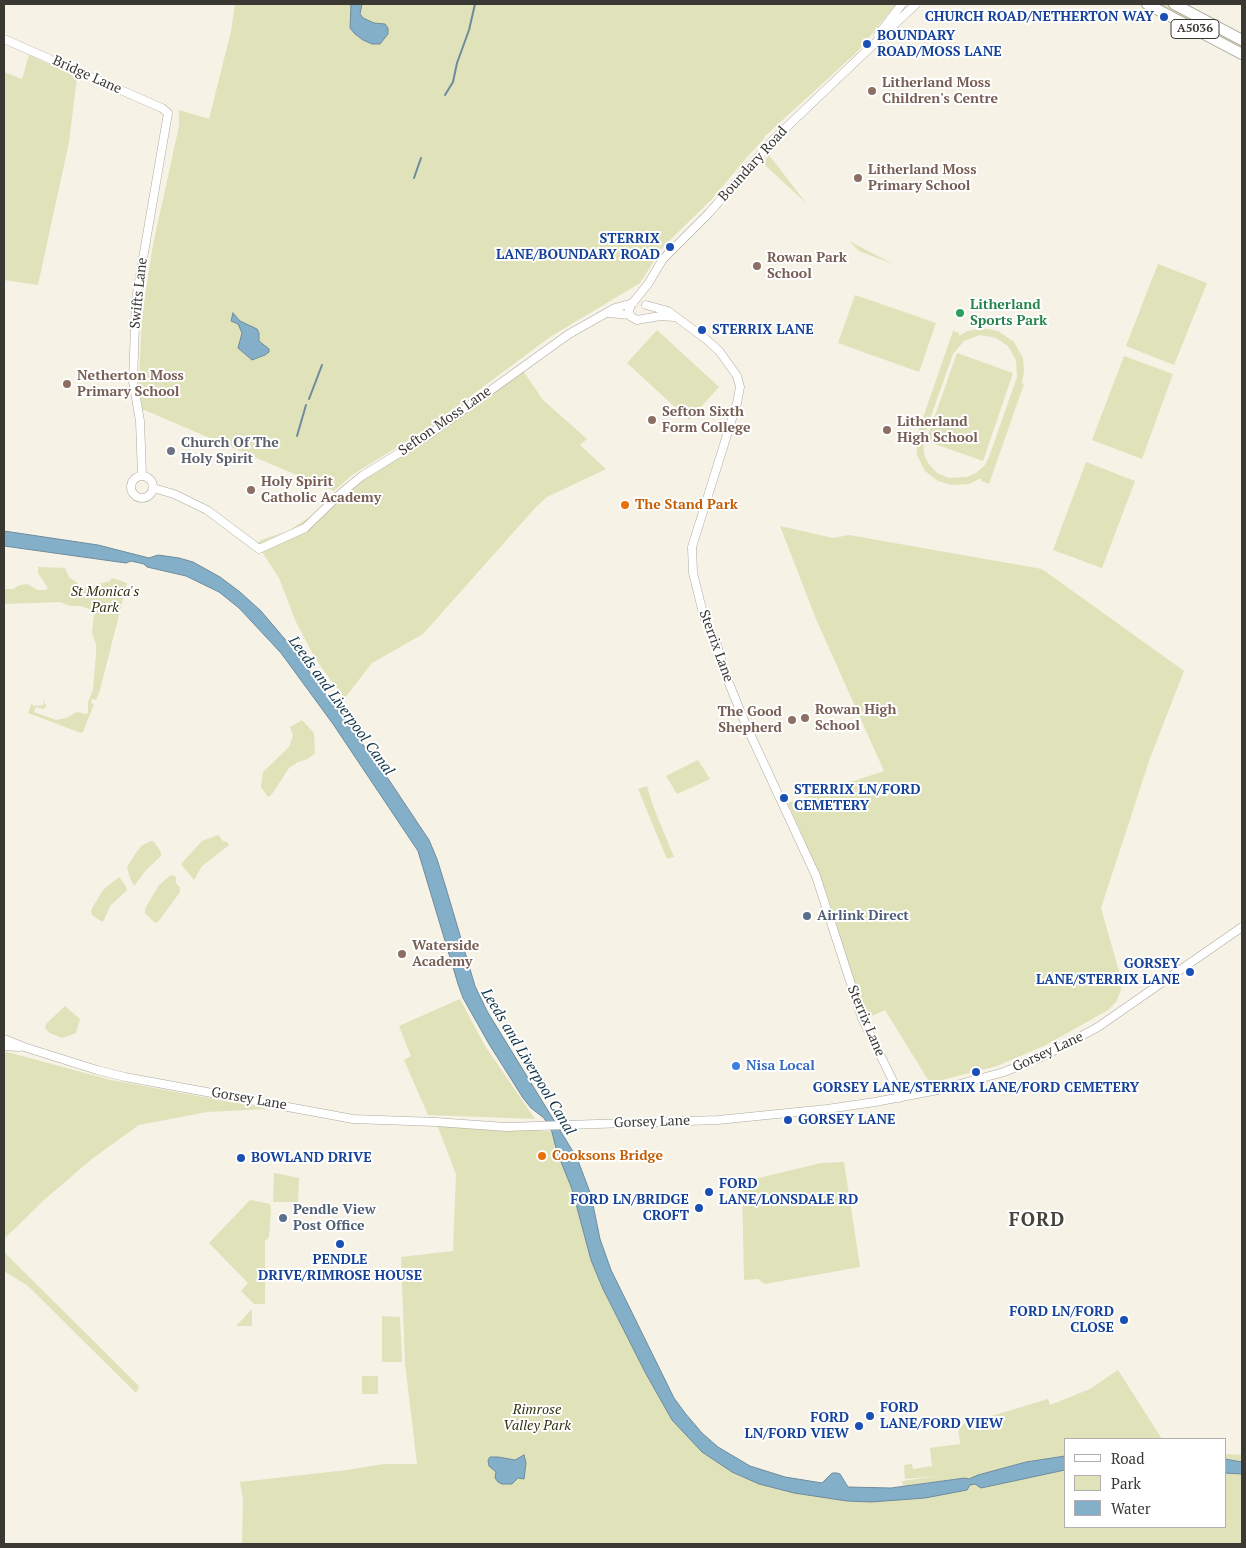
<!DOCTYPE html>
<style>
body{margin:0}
#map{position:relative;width:1246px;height:1548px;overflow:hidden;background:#f6f2e5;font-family:"PT Serif",serif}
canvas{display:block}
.frame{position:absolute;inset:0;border:5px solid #3a3833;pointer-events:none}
.legend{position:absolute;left:1064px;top:1438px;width:162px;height:90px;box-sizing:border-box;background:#fff;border:1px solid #b0afad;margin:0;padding:6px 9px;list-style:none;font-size:15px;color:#3a3833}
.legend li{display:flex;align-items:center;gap:10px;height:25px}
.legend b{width:25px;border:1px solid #b0afad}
</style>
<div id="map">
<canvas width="1246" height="1548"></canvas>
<div class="frame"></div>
<ul class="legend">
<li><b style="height:6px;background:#fff"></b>Road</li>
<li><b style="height:14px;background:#e0e2b9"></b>Park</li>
<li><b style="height:14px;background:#84afc9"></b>Water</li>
</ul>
</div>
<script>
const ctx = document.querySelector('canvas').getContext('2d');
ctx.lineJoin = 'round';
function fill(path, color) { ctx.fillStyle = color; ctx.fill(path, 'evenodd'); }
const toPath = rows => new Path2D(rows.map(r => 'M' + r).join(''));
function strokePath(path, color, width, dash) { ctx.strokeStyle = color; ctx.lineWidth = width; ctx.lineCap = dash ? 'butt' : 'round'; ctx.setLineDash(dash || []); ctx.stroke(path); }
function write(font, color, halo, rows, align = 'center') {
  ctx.font = font + ' "PT Serif",serif'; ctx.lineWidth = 4; ctx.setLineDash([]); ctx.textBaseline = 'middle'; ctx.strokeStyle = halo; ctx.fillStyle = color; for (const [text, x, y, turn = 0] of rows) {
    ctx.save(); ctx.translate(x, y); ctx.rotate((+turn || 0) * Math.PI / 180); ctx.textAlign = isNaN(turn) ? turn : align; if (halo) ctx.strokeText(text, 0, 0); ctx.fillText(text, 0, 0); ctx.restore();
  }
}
fill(toPath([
 [235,4,896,4,858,51,765,136,763,140,748,156,711,200,662,248,640,283,550,337,425,430,352,475,334,491,142,409,139,382,142,315,153,245,179,126,179,110,209,119,231,31],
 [1159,4,1167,4,1242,43,1242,50,1160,7],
 [29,55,77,77,69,142,38,285,4,280,4,72,22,79],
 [769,155,806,203,766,166,764,161],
 [849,241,893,264,859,251],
 [1158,264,1207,283,1174,365,1126,346],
 [855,295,936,323,919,372,838,343],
 [978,329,988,329,998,331,1014,342,1023,358,1024,371,1022,383,1024,384,989,484,981,481,981,478,969,484,952,485,938,481,925,471,917,455,916,438,953,331,959,333,959,336,967,331],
 [980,335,996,338,1008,346,1016,360,1017,377,989,457,985,465,976,473,967,477,949,478,937,473,928,463,924,454,923,439,953,354,964,341],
 [657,330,719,387,689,420,627,363],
 [957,353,1013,373,983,461,926,441],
 [1124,356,1173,374,1142,459,1092,440],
 [519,365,543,400,587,439,580,445,606,469,547,497,535,508,423,634,372,663,344,699,315,658,296,622,279,578,257,544,261,540,288,531,316,513],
 [1086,462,1135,481,1102,568,1053,550],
 [780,526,833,538,849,535,1042,569,1184,671,1150,758,1101,908,1120,975,1121,990,1116,1002,1108,1010,1046,1045,997,1066,930,1083,885,1010,867,1018,856,989,828,897,816,866,788,803,884,771,816,619],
 [38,567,65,568,69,577,84,588,110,581,112,578,127,583,100,690,96,700,92,699,91,703,94,704,83,732,81,733,28,713,32,702,33,706,44,705,43,699,46,705,45,708,43,709,36,707,34,712,56,720,66,718,77,712,86,714,88,713,88,702,93,690,96,654,96,644,92,633,94,614,92,610,80,606,70,606,60,602,4,604,4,589,13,589,20,585,27,584,38,590,46,590,48,588,38,573],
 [302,720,314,733,315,753,308,759,298,762,289,768,272,794,268,797,261,787,263,772,289,747,293,736,290,727],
 [698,760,710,779,677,794,666,776],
 [647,786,653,806,674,857,667,859,638,789],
 [218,835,223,841,227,842,229,845,202,866,194,880,181,864,202,841],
 [151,841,154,842,161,852,161,856,148,868,134,886,130,878,127,867,136,853,141,846],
 [171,875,176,877,176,883,180,888,180,892,158,922,155,923,145,913,145,909,159,885],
 [119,877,126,886,127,890,110,906,104,920,102,922,92,915,91,910,103,890],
 [460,999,485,1046,535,1119,428,1115,404,1060,411,1056,399,1026],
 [65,1006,80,1019,76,1033,62,1038,50,1033,45,1028,46,1024],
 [7,1052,111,1080,269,1109,207,1112,139,1125,93,1158,44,1200,4,1239,4,1053],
 [436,1122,557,1132,592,1237,686,1427,762,1478,894,1494,1065,1464,1065,1527,1225,1527,1225,1466,1242,1468,1242,1544,242,1544,243,1500,240,1482,347,1470,384,1464,417,1464,405,1363,401,1257,453,1251,456,1174],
 [844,1162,860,1267,765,1284,758,1279,744,1280,742,1182,821,1163],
 [274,1173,299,1178,298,1202,273,1202],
 [250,1200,270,1204,271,1209,269,1237,265,1241,265,1304,254,1304,241,1291,248,1283,209,1243],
 [4,1252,139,1386,136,1393,28,1286,4,1271],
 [252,1309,252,1326,236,1326],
 [382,1316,400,1317,402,1362,382,1362],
 [1118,1370,1162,1439,1065,1439,1065,1456,1026,1462,978,1475,974,1478,969,1479,965,1478,903,1486,902,1481,938,1476,905,1479,904,1465,912,1464,913,1469,932,1466,930,1448,960,1444,958,1426,1048,1399,1050,1405,1090,1389],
 [362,1376,378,1376,378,1394,362,1394],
 [1225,1454,1242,1455,1242,1462,1225,1459]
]), '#e0e2b9');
const water = toPath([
 [351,4,362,4,360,14,363,18,374,23,385,24,388,28,388,34,380,44,372,44,363,40,355,34,350,28,351,4],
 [233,313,240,321,257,329,259,333,259,341,269,349,269,352,265,355,252,360,238,348,242,333,238,324,231,321,233,313],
 [4,531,98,545,149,558,158,555,179,558,193,562,220,577,240,592,261,611,289,644,389,780,429,840,437,859,446,888,475,986,487,1011,577,1158,591,1195,600,1239,611,1270,674,1398,685,1413,702,1433,718,1447,750,1466,785,1477,822,1483,832,1473,837,1473,840,1474,848,1487,891,1488,965,1478,969,1479,978,1475,1026,1462,1065,1456,1065,1470,981,1488,975,1484,970,1485,967,1490,925,1498,871,1502,847,1501,794,1493,759,1484,732,1472,702,1452,672,1420,645,1372,603,1289,591,1260,572,1189,557,1152,552,1132,544,1118,531,1108,523,1098,489,1044,463,998,458,984,418,851,333,724,281,653,239,608,219,592,186,576,147,567,144,564,131,561,126,563,4,546,4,531],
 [524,1455,526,1463,524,1479,518,1478,512,1484,502,1484,498,1482,495,1478,496,1472,489,1466,488,1460,490,1457,498,1457,515,1460,524,1455],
 [1225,1459,1242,1462,1242,1474,1225,1473,1225,1459]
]);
fill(water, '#84afc9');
strokePath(water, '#6e8b9c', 1);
strokePath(toPath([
 [445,95,453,82,457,63,469,30,475,4],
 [414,178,421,158],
 [309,399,322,365],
 [297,436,306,405]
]), '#6e8b9c', 2);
const secondary = toPath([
 [878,35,902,4],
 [4,39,162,108,168,113,136,299,133,381,140,421,142,475],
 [646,305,668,311,707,340,720,352,737,376,740,387,737,403,692,547,693,573,704,617,717,645,726,676,746,725,816,876,862,1018,893,1081,899,1098],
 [609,313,630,315],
 [674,317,660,316,637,320,630,316,629,310,631,305,648,284,663,259,709,213,773,140,916,4],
 '131 487a11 11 0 1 1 22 0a11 11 0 1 1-22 0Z',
 [153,488,174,494,207,510,259,549,305,528,340,494,362,476,427,436,569,334,615,308,633,303],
 [4,1039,24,1047,97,1070,125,1077,353,1119,436,1122,506,1127,718,1120,827,1109,875,1102,938,1090,1004,1072,1046,1055,1098,1027,1242,927],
 [4,1046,19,1047]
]);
const highway = toPath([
 [1147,4,1242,54],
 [1174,4,1242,40]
]);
strokePath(secondary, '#ada99e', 9);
strokePath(highway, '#ada99e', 12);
strokePath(secondary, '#fff', 8);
strokePath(highway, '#fff', 10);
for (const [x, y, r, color] of [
 [1164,17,5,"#1a4fb4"],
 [867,44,5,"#1a4fb4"],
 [872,91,5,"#8d6e63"],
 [858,178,5,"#8d6e63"],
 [670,247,5,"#1a4fb4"],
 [757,266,5,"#8d6e63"],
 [960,313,5,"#2e9e5b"],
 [702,330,5,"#1a4fb4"],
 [67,384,5,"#8d6e63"],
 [652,420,5,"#8d6e63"],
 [887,430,5,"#8d6e63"],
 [171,451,5,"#6b7280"],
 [251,490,5,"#8d6e63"],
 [625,505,5,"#e8710a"],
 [805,718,5,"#8d6e63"],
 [792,720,5,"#8d6e63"],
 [784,798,5,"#1a4fb4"],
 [807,916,5,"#5c6f8a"],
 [402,954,5,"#8d6e63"],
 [1190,972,5,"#1a4fb4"],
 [736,1066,5,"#3f7fe0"],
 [976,1072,5,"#1a4fb4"],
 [788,1120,5,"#1a4fb4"],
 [542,1156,5,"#e8710a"],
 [241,1158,5,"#1a4fb4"],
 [709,1192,5,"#1a4fb4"],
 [699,1208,5,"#1a4fb4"],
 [283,1218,5,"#5c6f8a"],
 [340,1244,5,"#1a4fb4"],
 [1124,1320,5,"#1a4fb4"],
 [870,1416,5,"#1a4fb4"],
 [859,1426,5,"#1a4fb4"]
]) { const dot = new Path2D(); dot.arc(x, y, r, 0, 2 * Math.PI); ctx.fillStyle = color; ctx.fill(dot); strokePath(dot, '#fff', 2); }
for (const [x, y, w] of [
 [1195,29,48]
]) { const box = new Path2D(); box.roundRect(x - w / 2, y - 9.5, w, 19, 4); ctx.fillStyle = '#fff'; ctx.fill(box); strokePath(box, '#3a3833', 1); }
write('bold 12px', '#3a3833', null, [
 ["A5036",1195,29]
]);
write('bold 14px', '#164399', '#fff', [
 ["CHURCH ROAD/NETHERTON WAY",1154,17,"right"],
 ["BOUNDARY",877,36],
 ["ROAD/MOSS LANE",877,52],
 ["STERRIX",660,239,"right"],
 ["LANE/BOUNDARY ROAD",660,255,"right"],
 ["STERRIX LANE",712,330],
 ["STERRIX LN/FORD",794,790],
 ["CEMETERY",794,806],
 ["GORSEY",1180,964,"right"],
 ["LANE/STERRIX LANE",1180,980,"right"],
 ["GORSEY LANE/STERRIX LANE/FORD CEMETERY",976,1088,"center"],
 ["GORSEY LANE",798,1120],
 ["BOWLAND DRIVE",251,1158],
 ["FORD",719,1184],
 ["LANE/LONSDALE RD",719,1200],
 ["FORD LN/BRIDGE",689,1200,"right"],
 ["CROFT",689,1216,"right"],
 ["PENDLE",340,1260,"center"],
 ["DRIVE/RIMROSE HOUSE",340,1276,"center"],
 ["FORD LN/FORD",1114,1312,"right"],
 ["CLOSE",1114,1328,"right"],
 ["FORD",880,1408],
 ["LANE/FORD VIEW",880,1424],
 ["FORD",849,1418,"right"],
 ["LN/FORD VIEW",849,1434,"right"]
], 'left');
write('14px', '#3a3833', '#fff', [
 ["Bridge Lane",87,75,24],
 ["Boundary Road",753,164,-48],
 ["Swifts Lane",139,293,-84],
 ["Sefton Moss Lane",445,421,-35],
 ["Sterrix Lane",716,646,70],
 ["Sterrix Lane",866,1021,67],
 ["Gorsey Lane",1048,1052,-25],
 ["Gorsey Lane",249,1099,10],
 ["Gorsey Lane",652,1122,-2]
]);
write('bold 14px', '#785e54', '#fff', [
 ["Litherland Moss",882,83],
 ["Children's Centre",882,99],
 ["Litherland Moss",868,170],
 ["Primary School",868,186],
 ["Rowan Park",767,258],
 ["School",767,274],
 ["Netherton Moss",77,376],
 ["Primary School",77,392],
 ["Sefton Sixth",662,412],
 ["Form College",662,428],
 ["Litherland",897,422],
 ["High School",897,438],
 ["Holy Spirit",261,482],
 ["Catholic Academy",261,498],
 ["Rowan High",815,710],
 ["School",815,726],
 ["The Good",782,712,"right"],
 ["Shepherd",782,728,"right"],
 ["Waterside",412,946],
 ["Academy",412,962]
], 'left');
write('bold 14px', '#27864d', '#fff', [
 ["Litherland",970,305],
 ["Sports Park",970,321]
], 'left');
write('bold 14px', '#5b616d', '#fff', [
 ["Church Of The",181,443],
 ["Holy Spirit",181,459]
], 'left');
write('bold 14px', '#c56008', '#fff', [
 ["The Stand Park",635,505],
 ["Cooksons Bridge",552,1156]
], 'left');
write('italic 14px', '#31320f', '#fff', [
 ["St Monica's",105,592],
 ["Park",105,608],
 ["Rimrose",537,1410],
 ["Valley Park",537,1426]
]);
write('bold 14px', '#4e5e75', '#fff', [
 ["Airlink Direct",817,916],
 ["Pendle View",293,1210],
 ["Post Office",293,1226]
], 'left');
write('bold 14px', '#366cbe', '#fff', [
 ["Nisa Local",746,1066]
], 'left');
write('italic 15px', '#0f3447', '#fff', [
 ["Leeds and Liverpool Canal",341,706,54],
 ["Leeds and Liverpool Canal",528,1062,59]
]);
ctx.letterSpacing = '1px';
write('bold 19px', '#474339', '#fff', [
 ["FORD",1037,1221]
]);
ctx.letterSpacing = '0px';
</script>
